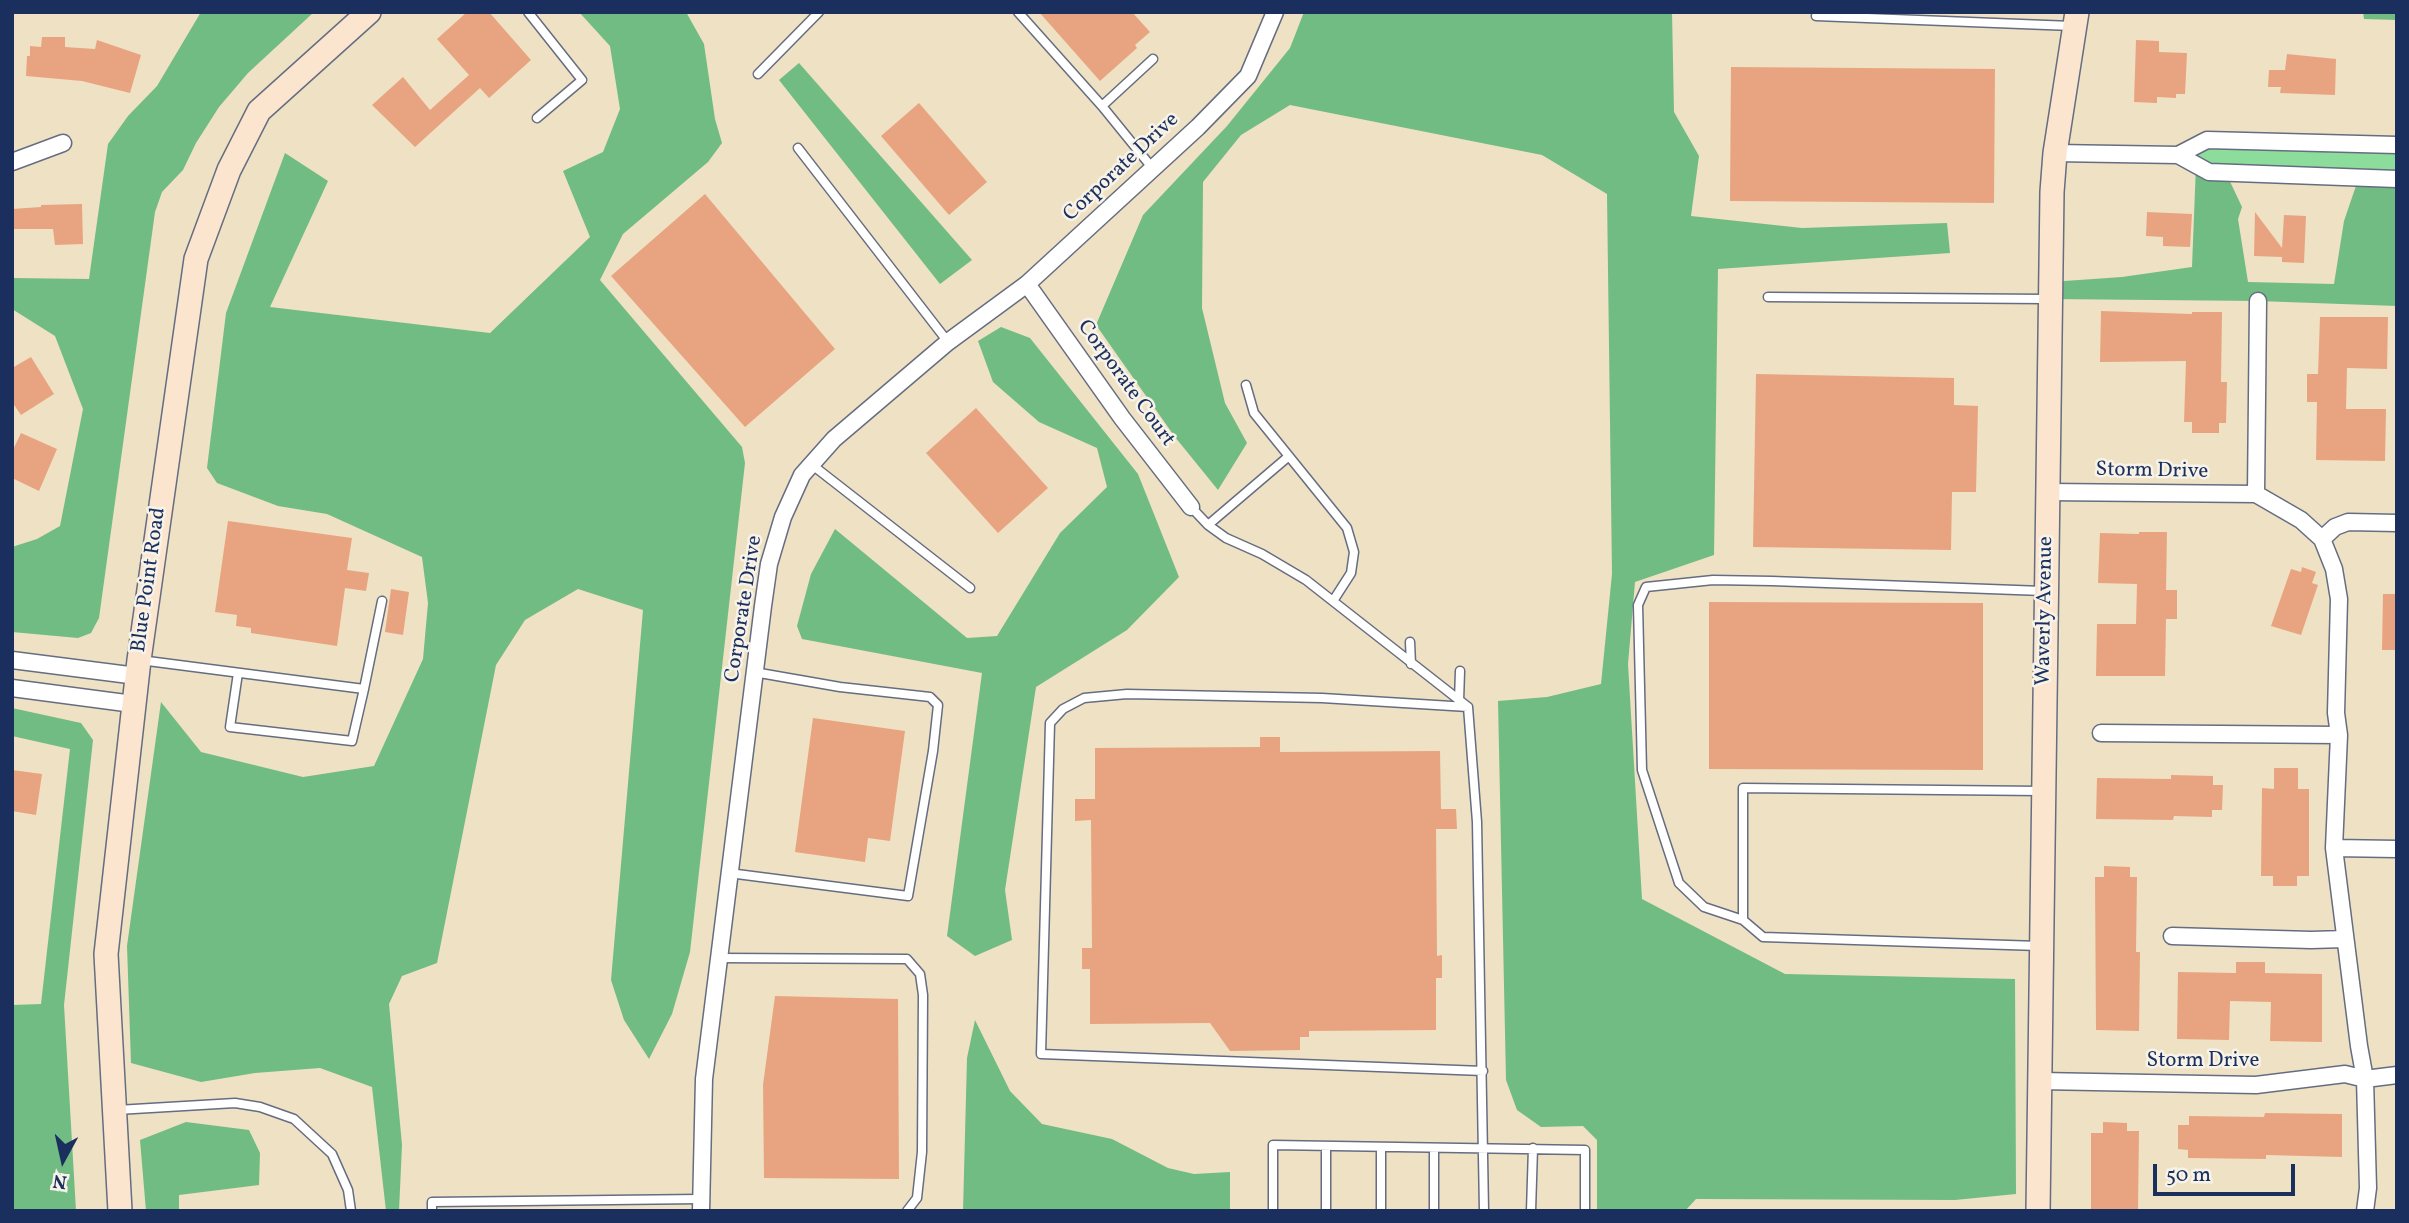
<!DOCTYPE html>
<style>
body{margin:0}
#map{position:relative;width:2409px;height:1223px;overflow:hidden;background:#efe1c3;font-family:Vollkorn,serif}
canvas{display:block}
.frame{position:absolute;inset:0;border:14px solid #1b2f5e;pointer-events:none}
.north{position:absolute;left:28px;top:1125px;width:70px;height:70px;-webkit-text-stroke:5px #f7f3e8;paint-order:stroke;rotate:188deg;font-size:19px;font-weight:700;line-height:28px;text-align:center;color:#1b2f5e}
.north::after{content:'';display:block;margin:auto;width:24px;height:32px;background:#1b2f5e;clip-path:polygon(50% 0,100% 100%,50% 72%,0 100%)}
.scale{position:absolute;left:2153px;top:1164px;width:142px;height:32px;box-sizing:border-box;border:4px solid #1b2f5e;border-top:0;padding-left:9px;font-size:21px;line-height:24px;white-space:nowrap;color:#1b2f5e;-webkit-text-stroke:5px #f7f3e8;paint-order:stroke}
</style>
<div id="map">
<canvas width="2409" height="1223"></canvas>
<div class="frame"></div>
<div class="north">N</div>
<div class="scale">50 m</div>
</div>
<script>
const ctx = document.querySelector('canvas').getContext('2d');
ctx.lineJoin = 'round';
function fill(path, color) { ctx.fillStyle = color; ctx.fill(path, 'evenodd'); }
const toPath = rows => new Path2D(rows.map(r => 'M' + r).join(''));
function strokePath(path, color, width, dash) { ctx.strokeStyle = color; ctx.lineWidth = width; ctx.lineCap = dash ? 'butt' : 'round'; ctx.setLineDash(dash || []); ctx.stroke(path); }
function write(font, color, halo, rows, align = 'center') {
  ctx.font = font + ' Vollkorn,serif'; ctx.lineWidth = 5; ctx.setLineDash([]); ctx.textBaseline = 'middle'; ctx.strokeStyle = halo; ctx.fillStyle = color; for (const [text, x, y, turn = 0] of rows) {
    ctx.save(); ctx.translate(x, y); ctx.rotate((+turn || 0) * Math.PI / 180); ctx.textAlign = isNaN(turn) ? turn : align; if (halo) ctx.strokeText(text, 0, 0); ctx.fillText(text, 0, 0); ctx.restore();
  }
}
fill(toPath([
 [2207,140,2397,145,2397,179,2209,172,2178,155]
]), '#8cdc9b');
fill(toPath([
 [201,12,314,12,248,73,219,107,196,143,183,170,162,192,155,212,99,618,91,633,78,638,12,632,12,547,37,539,60,526,83,409,55,336,12,309,12,278,89,279,108,144,128,116,157,86],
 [579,12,686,12,704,44,715,119,722,143,708,162,623,234,600,280,742,447,745,463,690,952,672,1014,649,1059,624,1020,611,980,643,610,578,589,525,620,496,665,437,963,402,976,389,1004,402,1145,399,1211,386,1211,372,1087,320,1068,255,1073,201,1082,131,1063,127,946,161,702,201,752,303,777,374,766,423,659,428,603,422,557,327,514,278,506,217,483,207,468,226,313,285,153,328,181,270,307,490,333,590,237,563,171,603,152,620,109,610,46],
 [1304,12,1672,12,1674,112,1699,156,1691,216,1802,228,1947,223,1950,253,1718,269,1714,555,1635,582,1628,664,1642,899,1785,974,2015,979,2016,1194,1955,1200,1696,1199,1685,1211,1597,1211,1597,1140,1583,1126,1541,1127,1517,1110,1506,1080,1498,701,1547,697,1601,684,1612,574,1607,194,1542,155,1290,105,1241,135,1203,182,1202,308,1225,403,1247,443,1218,490,1175,437,1096,325,1143,215,1227,126,1290,48],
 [2363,12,2397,12,2397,20,2364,19],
 [799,63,972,260,940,284,779,80],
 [2196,165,2226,173,2242,207,2238,219,2248,282,2334,284,2344,221,2359,177,2397,179,2397,306,2258,301,2050,299,2050,282,2122,277,2192,267],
 [1001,327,1030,338,1138,474,1179,577,1127,630,1036,687,1005,890,1012,940,975,956,947,936,982,673,802,639,797,626,811,574,835,529,967,638,997,636,1060,533,1107,487,1097,448,1039,422,993,382,978,341],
 [12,708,81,723,93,740,64,1005,76,1211,12,1211,12,1005,41,1004,70,749,12,736],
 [975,1020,1010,1091,1042,1124,1112,1139,1168,1168,1194,1174,1230,1172,1230,1211,963,1211,967,1058],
 [186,1122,249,1130,260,1153,259,1185,179,1195,179,1211,146,1211,140,1140]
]), '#71bc83');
fill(toPath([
 [467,12,489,12,531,60,489,98,480,88,415,147,372,105,403,77,430,110,469,75,437,39],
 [1039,12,1132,12,1150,32,1135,45,1137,48,1100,81],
 [42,37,65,37,65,47,95,49,97,40,141,55,130,93,82,81,26,76,27,56,30,56,30,46,41,47],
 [2136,40,2159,41,2159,52,2187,53,2185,94,2176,94,2176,98,2157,97,2157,103,2134,102],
 [2287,54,2336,59,2335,95,2280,93,2281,87,2268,87,2269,70,2285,70],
 [1731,67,1995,69,1994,203,1730,201],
 [919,103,987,182,949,215,881,136],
 [705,194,835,349,745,427,611,276],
 [82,204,83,244,55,245,53,229,12,229,12,209,41,207,41,205],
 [2147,212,2192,214,2190,247,2163,246,2163,237,2146,236],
 [2255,212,2282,248,2284,215,2306,216,2304,263,2282,262,2282,257,2254,256],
 [2101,311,2192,314,2192,312,2222,312,2221,382,2227,382,2226,423,2219,423,2219,433,2192,433,2192,422,2184,422,2186,361,2100,362],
 [2320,317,2388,317,2387,369,2347,368,2346,409,2386,409,2385,461,2316,460,2317,402,2307,402,2307,374,2318,374],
 [31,357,54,394,21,415,12,402,12,368],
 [1756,374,1954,378,1954,405,1978,406,1976,492,1952,492,1951,550,1753,547],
 [976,408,1048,488,998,533,926,453],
 [21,433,57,449,39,491,12,478,12,452],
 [228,521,352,538,347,570,369,573,366,591,345,588,337,646,251,633,251,628,236,626,237,615,215,612],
 [2139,532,2167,532,2166,590,2177,590,2177,619,2166,619,2165,676,2096,676,2097,624,2136,624,2137,584,2098,583,2100,533,2139,534],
 [2302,567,2316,572,2312,583,2318,585,2301,635,2271,626,2291,569,2301,572],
 [391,589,409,592,403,635,385,632],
 [2383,594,2397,594,2397,650,2382,650],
 [1709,602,1983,603,1983,770,1709,769],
 [813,718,905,731,890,841,868,838,865,862,795,852],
 [1260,737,1280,737,1280,752,1440,751,1441,809,1456,809,1457,829,1436,829,1437,956,1442,955,1442,978,1436,978,1436,1030,1309,1031,1309,1037,1300,1037,1300,1050,1230,1051,1210,1023,1090,1024,1090,969,1082,969,1082,948,1092,948,1091,820,1075,821,1075,799,1095,799,1095,748,1260,747],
 [2274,768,2298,768,2298,789,2309,789,2309,876,2297,876,2297,886,2273,886,2273,876,2261,876,2262,788,2274,789],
 [12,770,42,774,36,815,12,811],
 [2171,775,2213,776,2213,785,2223,785,2222,810,2212,810,2212,817,2174,816,2173,820,2096,819,2097,778,2171,779],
 [2104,866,2130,867,2130,877,2137,877,2136,952,2140,952,2139,1031,2096,1030,2095,877,2104,877],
 [2236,962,2265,962,2265,973,2322,974,2322,1042,2270,1041,2271,1002,2230,1001,2229,1040,2177,1039,2178,972,2236,973],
 [775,996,898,999,899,1179,764,1178,763,1085],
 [2265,1113,2342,1114,2342,1157,2266,1155,2266,1159,2188,1158,2188,1150,2178,1149,2178,1125,2189,1125,2189,1116,2264,1117],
 [2103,1122,2127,1123,2127,1131,2139,1131,2138,1211,2091,1211,2091,1133,2103,1133]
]), '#e8a480');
const lane = toPath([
 [528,12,582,80,537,118],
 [1018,12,1102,106,1154,170],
 [1816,16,2072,26],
 [758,74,819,12],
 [1102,106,1153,59],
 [798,148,948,342],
 [1768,297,2047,299],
 [1246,385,1254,413,1347,528,1354,552,1351,573,1333,601],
 [811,464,970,588],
 [1191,507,1208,525,1226,538,1262,554,1306,580,1468,707,1477,822,1484,1211],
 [1208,525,1289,456],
 [1410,642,1411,664],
 [140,660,364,689,382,601],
 [238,673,230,727,352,741,364,689],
 [1459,701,1460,671],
 [1468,707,1322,698,1127,694,1084,698,1063,709,1050,723,1041,1054,1483,1071],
 [729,873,908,896,933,751,938,705,930,697,840,687,754,672],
 [1743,920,1704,907,1679,883,1642,770,1638,605,1646,587,1713,580,1772,581,2043,591],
 [2039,946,1763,937,1743,920,1743,788,2041,791],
 [719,958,907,959,920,974,923,995,922,1152,917,1198,907,1211],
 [117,1110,235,1103,260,1107,294,1119,332,1154,348,1190,351,1211],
 [1434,1148,1434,1211],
 [432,1211,432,1202,701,1199],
 [1273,1211,1273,1145,1585,1150,1585,1211],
 [1326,1211,1326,1146],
 [1381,1211,1381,1147],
 [1531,1211,1533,1148]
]);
const street = toPath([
 [2055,153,2178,155,2207,140,2397,145],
 [2178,155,2209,172,2397,179],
 [12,162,63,143],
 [1027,284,1122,418,1191,507],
 [2047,492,2256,494,2301,520,2322,539,2334,569,2339,599,2336,713,2339,735,2334,848,2359,1046,2365,1079,2368,1188,2365,1211],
 [2256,494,2258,301],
 [2322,539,2335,527,2348,522,2397,523],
 [12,660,137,676],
 [12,688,133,704],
 [2101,733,2339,735],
 [2334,848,2397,849],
 [2172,936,2311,940,2345,939],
 [2040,1081,2256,1085,2345,1074,2365,1079,2397,1075],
 [701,1211,704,1079,763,606,769,564,783,517,802,475,834,439,948,342,1027,284,1198,127,1248,76,1275,12]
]);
const secondary = toPath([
 [120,1211,106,954,139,660,196,259,229,170,259,111,369,12],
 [2038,1211,2052,192,2055,153,2077,12]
]);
strokePath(lane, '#656d81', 11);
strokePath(street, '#656d81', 19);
strokePath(secondary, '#656d81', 26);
strokePath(lane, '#fff', 8);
strokePath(street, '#fff', 16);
strokePath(secondary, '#fbe5cf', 23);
write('21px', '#1b2f5e', '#f7f3e8', [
 ["Corporate Drive",1122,168,-43],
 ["Corporate Court",1125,384,54],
 ["Storm Drive",2152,472,1],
 ["Blue Point Road",150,580,-82],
 ["Corporate Drive",745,609,-81],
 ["Waverly Avenue",2046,611,-89],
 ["Storm Drive",2203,1062]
]);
</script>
